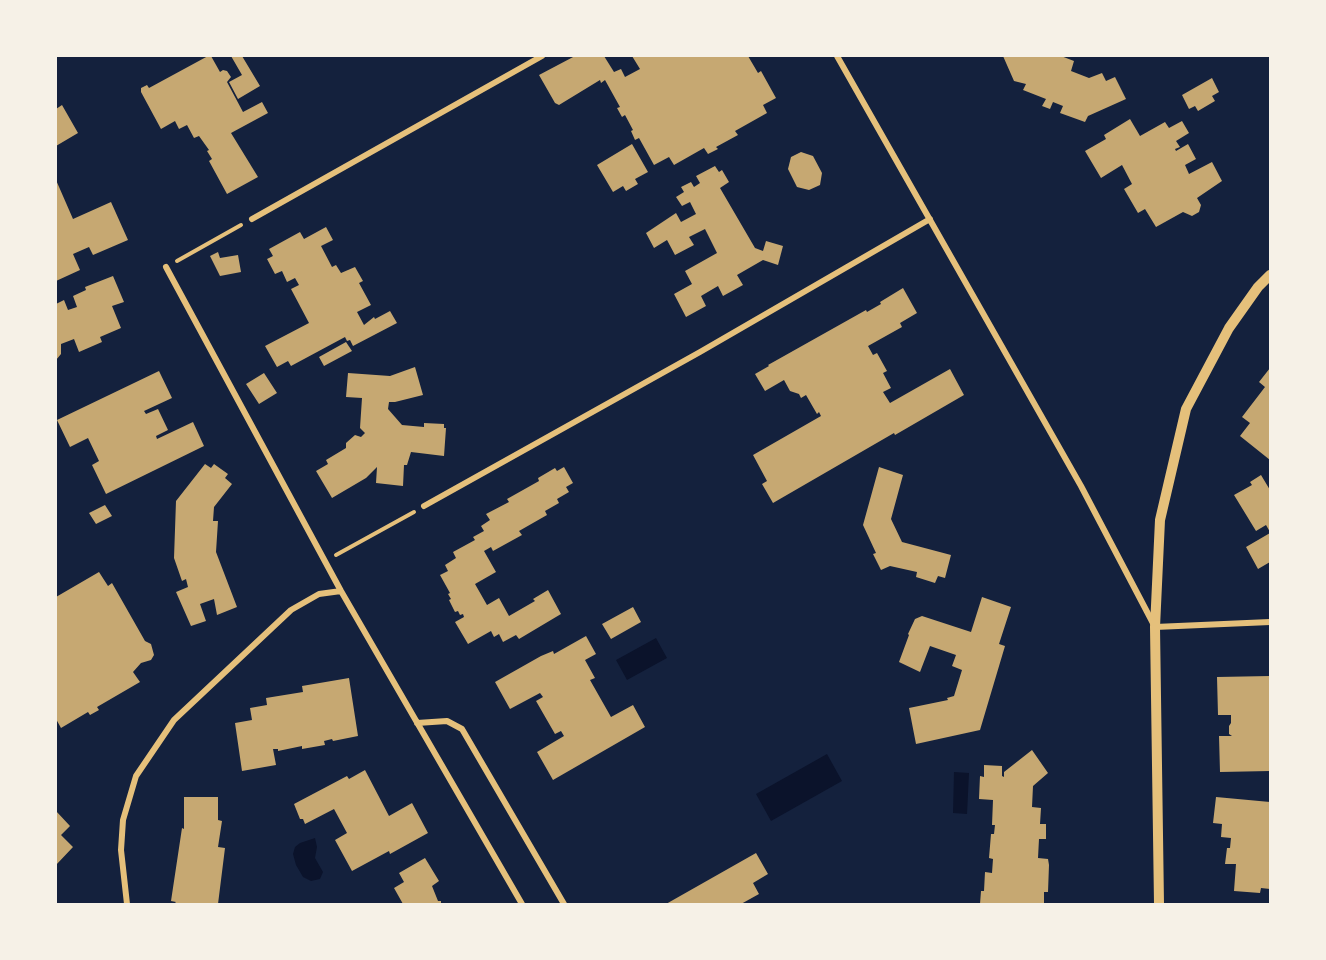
<!DOCTYPE html>
<style>
body{margin:0}
#map{position:relative;width:1326px;height:960px;overflow:hidden;background:#14213d;font-family:"Crimson Pro",serif}
canvas{display:block}
.frame{position:absolute;inset:0;border:57px solid #f6f1e7;pointer-events:none}
</style>
<div id="map">
<canvas width="1326" height="960"></canvas>
<div class="frame"></div>
</div>
<script>
const ctx = document.querySelector('canvas').getContext('2d');
ctx.lineJoin = 'round';
function fill(path, color) { ctx.fillStyle = color; ctx.fill(path, 'evenodd'); }
const toPath = rows => new Path2D(rows.map(r => 'M' + r).join(''));
function strokePath(path, color, width, dash) { ctx.strokeStyle = color; ctx.lineWidth = width; ctx.lineCap = dash ? 'butt' : 'round'; ctx.setLineDash(dash || []); ctx.stroke(path); }
fill(toPath([
 [656,638,667,658,627,680,616,660],
 [827,754,842,781,771,821,756,794],
 [954,772,969,773,967,814,953,813],
 [315,838,317,847,315,858,323,872,320,879,311,881,303,877,296,865,293,854,295,847,300,843]
]), '#0b132b');
fill(toPath([
 [208,56,211,56,220,72,223,70,227,71,231,77,227,82,243,112,262,102,268,113,231,133,258,177,227,194,209,161,212,159,207,151,209,150,199,136,194,138,187,125,179,129,175,121,161,129,141,92,141,88,147,85,149,88],
 [231,56,242,56,260,86,238,99,229,82,242,75],
 [575,56,604,56,614,72,621,69,625,77,640,69,632,56,748,56,758,73,761,71,776,98,763,105,767,113,735,131,738,135,716,147,718,149,708,154,704,148,674,165,669,157,654,165,639,138,635,140,631,131,633,130,625,115,622,117,617,108,620,107,605,80,601,83,600,80,559,105,555,103,539,75],
 [1003,56,1061,56,1074,61,1071,71,1089,78,1102,73,1106,81,1115,77,1126,99,1088,116,1085,122,1060,113,1063,106,1053,102,1050,109,1042,106,1046,99,1023,90,1026,84,1014,81],
 [1212,78,1219,92,1212,96,1215,101,1198,111,1195,106,1189,109,1182,95],
 [62,105,78,133,56,146,56,109],
 [1130,119,1140,136,1165,122,1169,128,1182,121,1189,133,1176,141,1180,147,1175,149,1176,151,1188,144,1196,159,1185,165,1189,174,1212,162,1222,181,1197,198,1201,205,1199,212,1192,216,1183,212,1156,227,1145,209,1138,213,1124,189,1132,184,1122,165,1101,178,1085,151,1106,139,1104,135],
 [632,144,648,172,635,179,638,184,626,191,623,186,613,192,597,165],
 [801,152,813,156,822,173,820,185,809,190,797,187,788,169,791,157],
 [715,166,719,172,722,170,729,182,720,188,755,248,763,251,766,241,783,246,778,265,763,260,737,275,743,285,723,296,718,286,701,296,706,306,686,317,674,294,692,284,685,271,717,253,705,229,689,237,694,245,675,255,667,240,654,248,646,233,676,213,681,222,696,214,690,202,682,206,676,197,684,192,681,187,691,182,694,187,700,183,696,176],
 [56,180,73,219,111,202,128,240,93,255,89,247,73,254,80,270,56,281],
 [326,227,333,240,321,246,332,267,336,265,341,273,355,267,363,281,359,283,371,305,357,312,364,325,374,317,375,319,390,311,397,323,353,346,350,340,347,341,345,337,291,366,288,361,277,367,265,346,309,323,291,289,299,285,295,278,287,282,282,271,275,274,267,259,273,256,269,249,300,232,304,239],
 [218,252,220,258,238,255,241,272,220,276,210,256],
 [113,276,124,302,112,306,121,328,100,337,102,342,79,352,74,339,61,344,61,354,56,360,56,304,64,300,68,310,77,307,73,296,86,290,85,287],
 [903,288,917,313,900,323,902,327,868,346,873,355,877,353,887,371,883,373,891,388,883,392,890,403,950,369,964,395,895,435,894,433,773,503,762,484,767,481,753,455,821,416,819,412,817,414,806,395,801,398,799,394,790,391,784,380,765,391,755,374,769,366,768,365,866,310,867,312,881,304,880,302],
 [346,342,352,351,324,366,319,357],
 [415,367,423,395,395,402,389,402,388,409,402,425,424,427,424,423,444,424,444,428,446,428,444,456,411,452,407,465,404,465,403,486,376,483,377,467,366,478,332,498,316,471,328,464,326,460,346,448,346,443,355,435,361,437,365,433,360,428,362,398,346,397,348,373,390,376],
 [1270,368,1270,460,1240,436,1250,423,1242,417,1265,387,1259,382],
 [159,371,172,398,144,411,146,414,158,409,168,430,156,436,157,439,193,422,204,446,106,494,92,465,99,461,88,438,70,447,57,420],
 [264,373,277,393,259,404,246,384],
 [205,464,211,468,214,464,228,474,225,478,232,484,214,507,213,521,218,521,216,552,237,607,217,615,214,599,200,604,206,621,191,626,176,592,188,587,186,579,182,581,174,558,176,501],
 [564,467,573,483,566,487,569,492,557,499,559,503,545,511,547,515,519,531,522,535,493,551,491,547,484,551,496,572,475,584,487,605,499,598,509,616,535,601,533,599,548,590,561,614,519,639,516,635,503,642,499,634,494,637,491,631,468,644,455,622,464,617,463,614,460,615,458,611,455,612,449,600,451,599,448,594,450,593,440,575,448,571,445,565,456,558,453,552,475,540,473,537,484,531,481,526,490,520,486,514,509,502,507,499,539,481,538,478,555,468,557,471],
 [879,467,903,475,891,519,902,542,951,555,945,578,938,576,935,583,916,577,917,572,890,566,881,570,873,554,876,553,863,525],
 [1261,475,1270,490,1270,532,1266,525,1256,531,1234,495,1252,485,1250,482],
 [105,505,112,516,96,524,89,513],
 [1270,533,1270,562,1258,569,1246,547],
 [99,572,108,586,112,583,145,641,151,644,154,655,151,660,141,663,133,672,140,682,97,707,99,710,90,715,88,712,61,728,56,719,56,597],
 [982,597,1011,607,999,644,1005,646,980,730,916,744,909,708,948,700,947,698,954,696,962,670,952,666,956,655,930,646,920,672,899,662,909,635,908,634,915,619,922,616,971,632],
 [633,607,641,622,611,639,602,624],
 [586,636,596,654,585,660,595,678,590,680,611,717,633,705,645,727,553,780,537,752,564,736,561,731,555,734,536,701,543,697,540,693,510,709,495,682,541,656,553,651,554,654],
 [1270,676,1270,771,1220,772,1219,736,1232,736,1229,734,1229,726,1231,723,1231,715,1218,715,1217,677],
 [349,678,358,736,333,741,332,739,324,741,325,745,302,749,302,746,278,751,278,749,273,749,276,765,242,771,235,723,252,720,250,708,267,705,266,698,303,692,302,686],
 [1032,750,1048,773,1033,786,1032,807,1041,808,1040,824,1046,824,1046,839,1039,839,1038,858,1048,859,1049,865,1048,892,1044,892,1044,904,980,904,981,891,984,891,985,872,992,873,993,859,989,858,991,834,994,834,995,825,992,825,993,800,979,799,980,776,984,777,984,765,1002,766,1002,776,1004,777,1004,772],
 [365,770,389,816,412,803,428,833,390,854,389,851,352,871,335,840,347,833,334,809,305,824,303,819,300,819,294,804,347,776,349,779],
 [184,797,218,797,218,820,222,821,218,847,225,848,218,904,174,904,176,902,171,901,182,828,184,829],
 [1216,797,1270,802,1270,889,1261,888,1260,893,1234,891,1236,864,1225,864,1227,848,1230,848,1231,838,1221,837,1222,824,1213,823],
 [56,811,70,826,61,835,73,847,56,865],
 [756,853,768,874,753,883,759,894,741,904,666,904],
 [425,858,439,881,432,886,438,901,441,901,441,904,403,904,394,888,404,882,399,873]
]), '#c6a872');
strokePath(toPath([
 [177,261,241,225],
 [336,555,414,512]
]), '#e5c07b', 4);
strokePath(toPath([
 [837,56,1081,486,1155,627,1270,622],
 [252,219,542,56],
 [166,267,341,591,522,904],
 [424,506,700,352,930,219],
 [417,723,447,721,462,729,564,904],
 [127,904,121,850,123,820,136,776,174,720,291,610,319,594,341,591]
]), '#e5c07b', 6);
strokePath(toPath([
 [1159,904,1155,627,1160,520,1186,409,1229,328,1258,287,1270,275]
]), '#e5c07b', 10);
</script>
